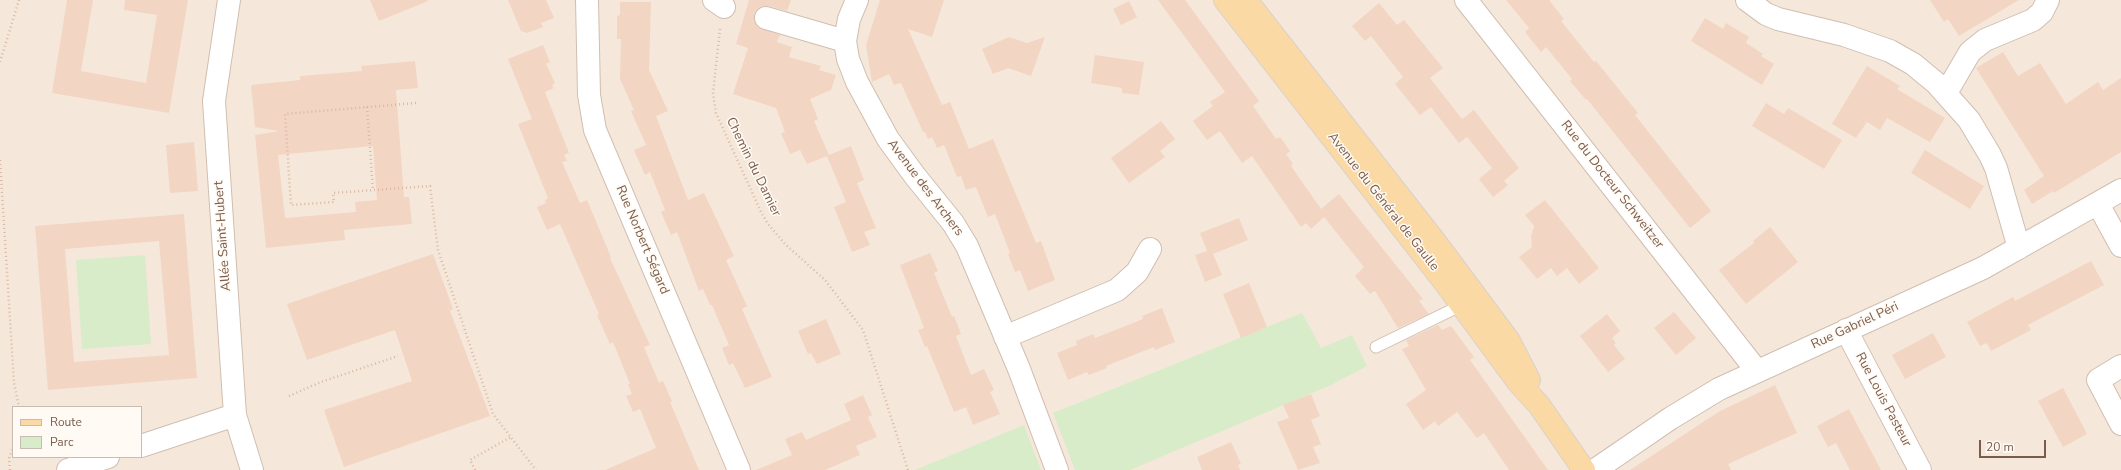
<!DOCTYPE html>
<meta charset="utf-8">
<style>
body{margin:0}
#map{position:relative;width:2121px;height:470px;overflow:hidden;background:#fdf6ec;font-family:"Nunito Sans",sans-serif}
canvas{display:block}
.legend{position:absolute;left:12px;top:406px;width:130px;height:52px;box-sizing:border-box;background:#fffaf3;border:1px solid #cabbb1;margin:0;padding:5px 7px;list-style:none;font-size:12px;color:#7a5c4d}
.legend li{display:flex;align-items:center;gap:8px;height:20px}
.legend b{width:20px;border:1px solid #cabbb1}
.scale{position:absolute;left:1979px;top:440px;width:67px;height:18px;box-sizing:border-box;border:2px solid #7a5c4d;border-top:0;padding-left:5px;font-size:12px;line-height:14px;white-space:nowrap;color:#7a5c4d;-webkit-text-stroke:3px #fffaf3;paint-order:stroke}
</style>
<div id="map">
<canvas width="2121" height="470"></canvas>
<ul class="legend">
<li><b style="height:5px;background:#fbd9a5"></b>Route</li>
<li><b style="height:11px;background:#d8ecc9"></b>Parc</li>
</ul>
<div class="scale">20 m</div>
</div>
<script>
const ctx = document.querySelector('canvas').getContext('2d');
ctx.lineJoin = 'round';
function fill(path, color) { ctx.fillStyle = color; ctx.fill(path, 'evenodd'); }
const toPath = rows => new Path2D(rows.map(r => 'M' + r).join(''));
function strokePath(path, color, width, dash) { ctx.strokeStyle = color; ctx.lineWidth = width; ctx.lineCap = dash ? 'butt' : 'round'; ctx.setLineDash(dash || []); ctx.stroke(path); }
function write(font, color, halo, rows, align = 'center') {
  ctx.font = font + ' "Nunito Sans",sans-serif'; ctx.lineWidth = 3; ctx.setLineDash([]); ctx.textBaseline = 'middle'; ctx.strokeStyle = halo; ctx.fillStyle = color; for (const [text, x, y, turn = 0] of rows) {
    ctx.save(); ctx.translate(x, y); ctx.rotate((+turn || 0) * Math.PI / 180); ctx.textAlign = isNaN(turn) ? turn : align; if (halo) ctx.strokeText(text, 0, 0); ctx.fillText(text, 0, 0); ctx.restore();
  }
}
fill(toPath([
 [0,0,2121,0,2121,470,0,470],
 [13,407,141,407,141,457,13,457]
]), '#f5e8da');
fill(toPath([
 [145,255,151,344,82,349,76,260],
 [1302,313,1321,348,1352,335,1367,366,1331,385,1130,470,1075,470,1053,413],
 [1024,425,1041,470,915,470]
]), '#d8ecc9');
fill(toPath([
 [67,0,93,0,81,71,146,83,157,15,124,10,125,0,188,0,169,113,52,93],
 [370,0,428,0,428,1,379,21],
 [508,0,546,0,554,18,541,23,543,27,527,33,521,31],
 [749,0,791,0,787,11,769,6,758,9,754,15,757,26,780,35,777,42,792,47,789,57,821,66,819,70,836,75,831,90,810,99,818,119,814,121,829,155,851,146,864,180,857,183,876,228,864,232,870,245,852,252,834,207,846,202,827,156,807,164,800,150,790,154,781,133,785,132,776,108,733,94,748,48,736,44],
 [880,0,944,0,932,37,908,29,942,105,950,102,969,149,993,139,1036,243,1041,241,1055,280,1028,291,1020,270,1015,272,1008,254,1010,253,995,214,988,217,976,187,966,190,961,176,957,177,944,145,937,148,932,137,928,139,925,132,923,132,901,83,894,85,889,74,872,82,866,45],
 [1158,0,1185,0,1259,101,1253,106,1276,139,1280,137,1290,151,1286,154,1293,164,1291,166,1321,209,1339,194,1423,299,1419,301,1429,314,1398,328,1375,291,1370,294,1355,276,1364,267,1324,217,1311,229,1306,223,1301,227,1252,156,1242,163,1220,131,1207,140,1193,121,1213,106,1210,102,1225,92],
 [1506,0,1549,0,1564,19,1561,21,1594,62,1596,61,1638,113,1635,115,1711,211,1690,228,1587,99,1586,100,1570,81,1572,79,1546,47,1541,52,1525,32,1529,28],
 [1930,0,2019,0,1959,36,1948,19,1944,22],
 [1129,1,1137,17,1121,25,1113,9],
 [620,2,651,2,649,70,668,111,656,116,688,200,704,193,734,256,726,260,747,306,742,309,772,377,745,388,733,363,729,365,722,348,729,345,712,305,710,305,703,289,699,291,677,232,671,235,661,212,665,210,650,172,645,175,634,150,646,145,631,111,634,110,620,79,621,39,617,39,617,16,620,15],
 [1379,3,1397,25,1404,20,1443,68,1430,78,1462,119,1474,110,1519,168,1504,181,1508,185,1493,197,1479,179,1492,168,1467,137,1459,143,1431,107,1420,115,1395,84,1403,77,1371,36,1365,41,1352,26],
 [1705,18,1723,29,1726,23,1749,37,1746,43,1763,54,1761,56,1774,64,1762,85,1691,41],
 [1009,37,1027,43,1045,37,1031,76,1008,68,993,74,982,49],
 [543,45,550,62,546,64,555,83,552,85,554,88,545,92,569,153,564,155,567,161,562,162,580,203,587,200,611,257,610,258,650,345,644,347,659,383,663,381,672,401,670,402,699,470,605,470,656,448,640,409,633,412,626,396,632,394,628,384,630,384,613,342,610,344,597,315,599,314,560,224,547,230,537,207,546,203,545,200,548,198,518,124,532,119,508,59],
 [2003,52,2018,76,2040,63,2066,104,2098,82,2103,90,2121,78,2121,152,2054,193,2053,191,2032,204,2024,190,2044,176,1976,68],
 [1095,55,1144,62,1139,95,1122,93,1122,88,1091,83],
 [415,61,418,88,396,90,404,197,409,197,412,224,344,230,345,240,266,248,255,135,279,131,255,127,251,85,300,80,300,76,362,71,361,66],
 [373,146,377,200,355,202,356,212,285,218,278,155],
 [1867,66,1900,86,1897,89,1945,118,1930,142,1887,118,1880,130,1867,122,1856,138,1832,124],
 [1766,103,1784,114,1788,108,1842,140,1824,169,1752,126],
 [1161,121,1175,139,1160,151,1165,157,1129,183,1111,158],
 [194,142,198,191,170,193,166,145],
 [1925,150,1984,186,1970,209,1911,173],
 [1545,200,1599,268,1579,284,1567,268,1557,276,1551,268,1537,279,1519,257,1532,247,1531,237,1534,226,1525,215],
 [184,214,197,378,48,390,35,226],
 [159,241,169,355,74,362,65,249],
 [1239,218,1248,240,1213,254,1222,275,1205,282,1195,255,1207,251,1200,233],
 [1770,227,1798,262,1746,304,1719,270,1754,243,1753,241],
 [930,253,938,271,934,273,952,317,954,316,961,334,956,336,971,375,984,369,994,390,990,392,1000,414,973,425,966,407,954,412,927,346,925,347,918,330,924,328,900,265],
 [433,254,453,309,450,311,490,416,344,467,324,410,412,381,395,330,307,360,287,304],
 [2091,261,2104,285,2028,325,2031,330,1991,351,1987,343,1980,346,1967,322,2013,297,2015,301],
 [1249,283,1267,327,1241,338,1223,294],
 [1162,308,1175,342,1155,350,1154,347,1106,366,1107,368,1089,375,1087,372,1068,380,1057,353,1077,345,1076,341,1093,334,1095,338,1143,319,1142,316],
 [1674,312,1696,338,1676,355,1654,328],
 [1607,314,1620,331,1612,338,1616,343,1614,345,1625,359,1608,372,1580,336],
 [826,319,841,354,817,364,811,353,808,354,798,331],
 [1438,325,1442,330,1451,326,1474,357,1470,360,1548,470,1509,470,1484,433,1477,438,1457,412,1438,426,1435,421,1423,430,1406,404,1426,390,1402,349,1409,346,1406,340],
 [1933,333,1946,357,1905,379,1892,355],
 [1775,385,1797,433,1728,464,1731,470,1630,470,1720,411],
 [2063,388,2087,434,2063,447,2038,401],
 [1311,394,1320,416,1311,420,1321,444,1313,447,1320,463,1298,470,1277,422,1289,418,1283,405],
 [863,395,872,415,868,417,877,437,856,446,860,455,825,470,756,470,792,455,785,439,802,432,806,440,851,420,844,404],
 [1849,409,1860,430,1881,470,1850,470,1836,443,1828,447,1817,426],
 [1231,442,1241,464,1238,465,1240,470,1202,470,1197,457]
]), '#f3d5c3');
const service = toPath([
 [1376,347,1464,304]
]);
const minor = toPath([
 [229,0,214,101,215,116,235,415,252,470],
 [587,0,589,95,595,130,739,470],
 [714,0,724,7],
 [857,0,849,19,845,41,848,59,857,82,888,139,915,176,953,223,967,246,1019,369,1057,470],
 [1466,0,1757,371],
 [1747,0,1766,14,1778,19,1844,35,1890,51,1913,64,1936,83,1969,120,1990,155,1996,168,2019,248],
 [766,18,845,41],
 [1946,93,1970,52,1985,40,2033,20,2042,12,2048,0],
 [2098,204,2121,246],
 [1846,330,1920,470],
 [1005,337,1117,290,1137,272,1150,249],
 [2121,366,2098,380,2121,424],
 [141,446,235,415],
 [68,470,108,457],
 [1595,470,1671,418,1719,389,1983,268,2121,190]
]);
const primary = toPath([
 [1225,0,1446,284,1518,382,1539,405,1584,470],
 [1246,0,1436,243,1509,341,1529,380]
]);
strokePath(service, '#d1beb0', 13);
strokePath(minor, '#d1beb0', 24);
strokePath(primary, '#dad1cd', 24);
strokePath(toPath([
 [720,29,713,93,716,113,761,212,768,224,785,244,825,280,863,330,908,470],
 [0,62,19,0],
 [416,103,285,114,291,205,334,202,333,193,430,186,438,250,493,414,536,470],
 [367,107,373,190],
 [0,160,14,383,19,407],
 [289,396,321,382,398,356],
 [10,470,9,458,13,447],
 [475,470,470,460,511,437]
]), '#d9b8a5', 2.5, [1, 3]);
strokePath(service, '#fff', 11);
strokePath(minor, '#fff', 22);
strokePath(primary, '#fbd9a5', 22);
write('13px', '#7a5c4d', '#fffaf3', [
 ["Chemin du Damier",753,167,64],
 ["Rue du Docteur Schweitzer",1612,185,52],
 ["Avenue des Archers",925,188,53],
 ["Avenue du Général de Gaulle",1383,202,52],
 ["Allée Saint-Hubert",223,236,-94],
 ["Rue Norbert Ségard",642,240,67],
 ["Rue Gabriel Péri",1855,326,-25],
 ["Rue Louis Pasteur",1883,400,62]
]);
</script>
